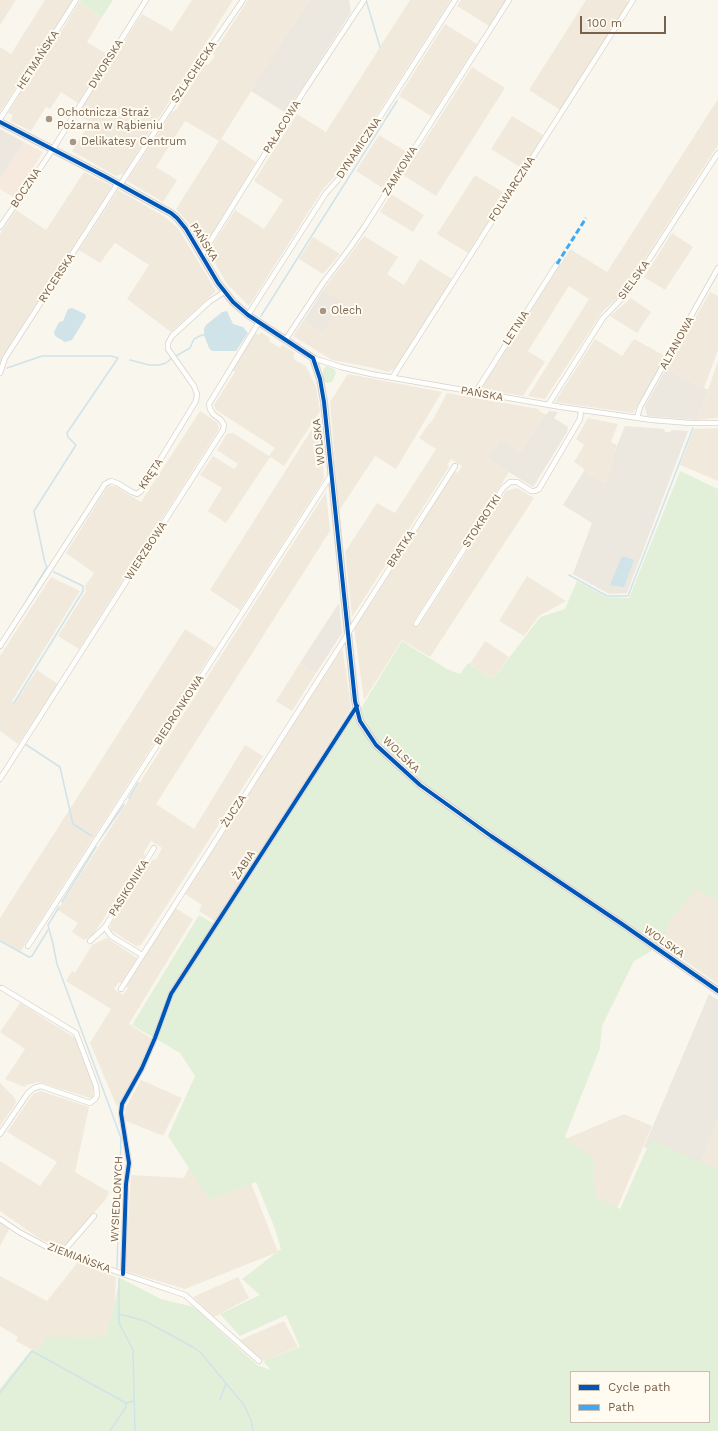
<!DOCTYPE html>
<meta charset="utf-8">
<style>
body{margin:0}
#map{position:relative;width:718px;height:1431px;overflow:hidden;background:#f9f6ee;font-family:"Work Sans",sans-serif}
canvas{display:block}
.legend{position:absolute;left:570px;top:1371px;width:140px;height:52px;box-sizing:border-box;background:#fffbf1;border:1px solid #c9beaf;margin:0;padding:5px 7px;list-style:none;font-size:12px;color:#78624c}
.legend li{display:flex;align-items:center;gap:8px;height:20px}
.legend b{width:20px;border:1px solid #c9beaf}
.scale{position:absolute;left:580px;top:16px;width:86px;height:18px;box-sizing:border-box;border:2px solid #78624c;border-top:0;padding-left:5px;font-size:12px;line-height:14px;white-space:nowrap;color:#78624c;-webkit-text-stroke:3px #fffbf1;paint-order:stroke}
</style>
<div id="map">
<canvas width="718" height="1431"></canvas>
<ul class="legend">
<li><b style="height:5px;background:#0057b8"></b>Cycle path</li>
<li><b style="height:5px;background:#3fa9f5"></b>Path</li>
</ul>
<div class="scale">100 m</div>
</div>
<script>
const ctx = document.querySelector('canvas').getContext('2d');
ctx.lineJoin = 'round';
function fill(path, color) { ctx.fillStyle = color; ctx.fill(path, 'evenodd'); }
const toPath = rows => new Path2D(rows.map(r => 'M' + r).join(''));
function strokePath(path, color, width, dash) { ctx.strokeStyle = color; ctx.lineWidth = width; ctx.lineCap = dash ? 'butt' : 'round'; ctx.setLineDash(dash || []); ctx.stroke(path); }
function write(font, color, halo, rows, align = 'center') {
  ctx.font = font + ' "Work Sans",sans-serif'; ctx.lineWidth = 4; ctx.setLineDash([]); ctx.textBaseline = 'middle'; ctx.strokeStyle = halo; ctx.fillStyle = color; for (const [text, x, y, turn = 0] of rows) {
    ctx.save(); ctx.translate(x, y); ctx.rotate((+turn || 0) * Math.PI / 180); ctx.textAlign = isNaN(turn) ? turn : align; if (halo) ctx.strokeText(text, 0, 0); ctx.fillText(text, 0, 0); ctx.restore();
  }
}
fill(toPath([
 [0,0,16,0,0,25],
 [45,0,73,0,0,112,0,47,11,54],
 [192,0,233,0,124,173,116,176,72,151,90,122,77,115,142,14,172,31],
 [248,0,309,0,221,139,256,162,219,222,220,223,209,240,200,242,188,222,176,209,219,141,185,121,156,167,177,180,163,202,127,181,172,112,176,110,205,64,208,65,215,56,213,54],
 [410,0,451,0,341,170,323,189,249,306,228,285,208,252,235,210,264,229,283,200,254,181,297,114,326,132],
 [461,0,506,0,489,26,457,6],
 [586,0,626,0,629,2,560,110,529,90],
 [79,2,102,17,87,42,108,55,78,103,61,92,50,109,46,107,31,131,10,121,13,115,8,113,36,67,54,43],
 [445,24,477,44,431,116,399,96],
 [472,67,505,88,436,196,403,175],
 [718,99,718,145,623,293,603,311,545,399,528,396,589,299,569,286,528,351,545,362,523,396,481,389,570,249,607,272],
 [512,116,543,135,523,169,491,149],
 [379,135,407,152,384,189,356,171],
 [84,172,112,186,2,357,0,363,0,234,16,210,46,230],
 [475,175,506,194,468,253,437,234],
 [118,190,165,217,178,228,216,291,171,332,127,299,149,265,115,243,100,263,79,250],
 [391,194,424,215,413,232,380,212],
 [672,233,693,247,665,290,644,277],
 [364,236,398,257,387,274,404,285,420,259,452,279,396,368,388,372,374,368,332,360,293,336,304,320,323,331,341,302,323,290],
 [313,237,340,254,323,274,299,259],
 [710,292,718,296,718,350,704,388,666,369],
 [631,298,651,312,637,333,610,316],
 [261,332,270,338,269,341,280,348,283,345,295,353,293,356,296,361,306,366,316,387,320,411,284,466,270,457,226,523,208,511,222,488,200,475,213,456,234,469,238,464,217,450,227,434,233,433,269,456,275,448,216,410,214,405,235,372,232,370,255,333,259,335],
 [595,339,622,356,634,339,667,357,633,413,555,402],
 [718,361,718,418,697,420,708,390],
 [348,374,442,392,396,469,375,456,339,511,330,402],
 [447,393,539,409,539,411,545,414,520,452,500,439,488,459,509,472,412,624,418,627,506,491,517,488,534,498,430,657,402,640,364,700,354,627,367,607,370,605,454,471,458,473,462,466,451,459,447,465,449,467,352,617,345,552,377,503,395,513,436,449,419,438,427,426,432,421],
 [200,411,218,423,219,429,79,649,58,636,86,591,85,586,94,573,66,553,108,486,115,486,141,502],
 [588,418,618,424,611,442,617,445,611,461,612,466,605,483,584,471,583,468,574,462,584,445,576,439],
 [319,420,324,479,240,610,210,590,317,421],
 [718,428,718,481,680,465,694,429],
 [326,492,330,531,156,804,194,829,245,745,263,756,141,945,136,946,111,930,110,926,152,860,156,859,162,848,151,841,144,852,145,856,93,935,84,940,72,932,78,923,58,910],
 [527,576,566,601,539,616,524,636,499,621],
 [51,577,80,591,12,701,15,703,37,670,58,684,18,744,0,731,1,726,0,725,0,656],
 [185,629,215,648,20,952,0,940,0,918],
 [485,641,509,657,493,679,470,664],
 [341,650,343,651,351,708,216,922,199,911,202,905,185,894],
 [300,663,316,673,292,711,276,701],
 [685,870,718,889,718,984,629,922],
 [175,908,193,919,129,1024,154,1040,117,1107,90,1043,111,1009,66,981,72,971,75,973,92,945,107,938,137,958,122,983,119,982,114,989,123,995,128,988,126,986],
 [20,1003,75,1038,93,1085,93,1097,90,1098,39,1082,26,1085,25,1087,5,1079,25,1049,0,1032],
 [141,1080,182,1098,163,1136,124,1120,126,1107],
 [0,1083,15,1098,16,1103,0,1126],
 [40,1091,89,1107,75,1172,109,1192,106,1199,64,1247,60,1248,40,1239,0,1211,0,1161,40,1186,57,1162,7,1132,33,1094],
 [624,1114,652,1126,616,1211,545,1178,561,1141],
 [718,1120,718,1180,697,1170],
 [195,1155,249,1178,278,1252,185,1289,125,1271,131,1175,184,1178],
 [0,1222,9,1229,0,1246],
 [78,1262,116,1277,114,1318,99,1385,16,1341,18,1337,0,1326,0,1276,47,1301],
 [238,1277,249,1298,214,1317,193,1297],
 [284,1321,298,1347,263,1361,240,1340]
]), '#f1eadc');
fill(toPath([
 [24,142,43,152,15,198,0,189,0,179]
]), '#f6eadf');
fill(toPath([
 [309,0,349,0,351,12,286,113,251,91],
 [0,129,24,142,0,179],
 [323,290,342,302,323,332,304,320],
 [666,369,708,390,697,420,647,416,645,406],
 [549,411,558,412,554,418,568,427,567,432,533,487,488,459,500,439,520,452,545,414,546,415],
 [625,426,664,429,665,432,670,432,672,430,688,431,627,593,609,594,573,574,592,523,563,505,584,471,605,483,612,466,611,461],
 [339,603,342,633,316,673,300,663],
 [709,994,718,1000,718,1120,697,1170,644,1147]
]), '#ece7df');
fill(toPath([
 [81,0,113,0,102,17,79,2],
 [327,366,334,369,336,373,332,382,327,383,323,380,322,374,324,368],
 [680,471,718,489,718,901,696,889,670,921,660,946,634,961,602,1026,600,1048,565,1137,593,1158,595,1197,620,1209,651,1139,718,1170,718,1431,0,1431,0,1389,6,1381,32,1349,37,1352,47,1337,92,1338,107,1335,120,1278,161,1299,194,1307,257,1365,271,1370,263,1361,300,1347,286,1315,240,1336,220,1314,260,1295,242,1279,281,1249,275,1229,256,1182,209,1199,168,1136,195,1076,180,1053,132,1025,199,915,218,926,350,721,361,708,402,641,447,669,460,674,468,663,493,679,540,617,565,609,577,581,606,597,629,598],
 [571,1372,709,1372,709,1422,571,1422]
]), '#e3f0d9');
fill(toPath([
 [72,308,85,314,86,317,72,340,65,342,55,336,54,332,59,322,63,321,68,309],
 [227,311,233,324,243,327,248,333,236,351,212,351,209,348,204,335,204,329,206,325,222,312],
 [622,556,634,560,624,587,610,585]
]), '#d0e3e9');
strokePath(toPath([
 [366,0,380,47],
 [261,316,397,101],
 [176,356,190,348,194,339,202,335,206,335],
 [130,360,149,365,159,365,166,363,171,359],
 [7,368,42,356,111,356,118,358,67,433,68,437,76,445,34,511,45,563,47,567,16,618],
 [569,575,607,596,628,596,693,428],
 [14,703,83,591,83,586,54,572],
 [0,727,0,728],
 [25,744,60,767,73,824,92,836],
 [129,798,138,783],
 [99,840,124,805],
 [62,902,96,847],
 [59,907,48,925,53,944,57,964,121,1138,117,1268],
 [0,941,29,957,32,956,48,930],
 [119,1278,119,1323,133,1350,135,1431],
 [118,1315,124,1315,145,1321,193,1347,201,1353,244,1405,251,1420,253,1431],
 [0,1393,32,1351,126,1403,134,1401],
 [220,1400,226,1383],
 [110,1431,126,1407,126,1403]
]), '#d0e3e9', 1.5);
const minor = toPath([
 [0,119,76,0],
 [120,185,201,61,243,0],
 [0,227,53,149,146,0],
 [202,255,304,91,364,0],
 [248,315,326,193,344,173,455,0],
 [286,339,323,283,349,249,365,226,509,0],
 [313,358,341,367,371,374,561,407,652,420,690,423,718,423],
 [0,373,5,358,118,183],
 [392,378,633,0],
 [475,393,557,264],
 [548,405,603,318,628,292,718,153],
 [637,418,640,407,718,268],
 [416,624,503,488,510,482,517,482,531,491,535,491,539,489,580,419,581,410],
 [0,646,105,484,111,481,117,483,132,492,137,494,141,491,196,401,197,394,194,386,168,349,168,343,172,336,209,302,224,292],
 [0,779,223,430,224,425,221,420,213,414,210,409,209,404,259,322],
 [105,927,111,936,142,955],
 [90,941,105,927,154,848],
 [28,946,331,475],
 [121,989,455,466],
 [0,1134,28,1093,34,1088,41,1086,90,1103,95,1099,97,1095,96,1086,76,1033,2,988],
 [0,1219,19,1232,45,1246,123,1274,185,1295,259,1361],
 [63,1252,94,1216],
 [123,1274,126,1184,129,1163,121,1113,122,1104,142,1068,155,1038,171,994,357,706]
]);
const tertiary = toPath([
 [0,122,106,177,171,213,177,218,186,229,218,283,233,302,248,315,313,358,320,379,324,402,355,701,360,721,376,745,420,785,491,836,622,924,718,991]
]);
strokePath(minor, '#d8d3cc', 6);
strokePath(tertiary, '#d8d3cc', 8);
strokePath(minor, '#fefefc', 4.5);
strokePath(tertiary, '#fefefc', 5.5);
strokePath(toPath([
 [557,264,586,218]
]), '#3fa9f5', 3, [6, 3]);
strokePath(toPath([
 [0,122,106,177,171,213,177,218,186,229,218,283,233,302,248,315,313,358,320,379,324,402,355,701,360,721,376,745,420,785,491,836,622,924,718,991],
 [123,1274,126,1184,129,1163,121,1113,122,1104,142,1068,155,1038,171,994,357,706]
]), '#0057b8', 4);
for (const [x, y, r, color] of [
 [49,119,4,"#a59685"],
 [73,142,4,"#a59685"],
 [323,311,4,"#a59685"]
]) { const dot = new Path2D(); dot.arc(x, y, r, 0, 2 * Math.PI); ctx.fillStyle = color; ctx.fill(dot); strokePath(dot, '#fffbf1', 1.5); }
write('11px', '#78624c', '#fffbf1', [
 ["HETMAŃSKA",38,60,-57],
 ["DWORSKA",106,64,-58],
 ["SZLACHECKA",194,72,-56],
 ["PAŁACOWA",282,127,-58],
 ["DYNAMICZNA",359,148,-56],
 ["ZAMKOWA",400,171,-58],
 ["BOCZNA",26,188,-56],
 ["FOLWARCZNA",512,189,-57],
 ["PAŃSKA",204,242,58],
 ["RYCERSKA",57,278,-57],
 ["SIELSKA",634,280,-54],
 ["LETNIA",516,328,-57],
 ["ALTANOWA",677,343,-61],
 ["PAŃSKA",482,394,10],
 ["WOLSKA",319,442,-96],
 ["KRĘTA",151,474,-56],
 ["STOKROTKI",482,521,-57],
 ["BRATKA",401,549,-57],
 ["WIERZBOWA",146,551,-57],
 ["BIEDRONKOWA",179,710,-57],
 ["WOLSKA",401,755,44],
 ["ŻUCZA",234,811,-57],
 ["ŻABIA",244,865,-57],
 ["PASIKONIKA",129,888,-58],
 ["WOLSKA",664,942,35],
 ["WYSIEDLONYCH",117,1199,-87],
 ["ZIEMIAŃSKA",79,1258,21]
]);
write('11px', '#78624c', '#fffbf1', [
 ["Ochotnicza Straż",57,113],
 ["Pożarna w Rąbieniu",57,126],
 ["Delikatesy Centrum",81,142],
 ["Olech",331,311]
], 'left');
</script>
